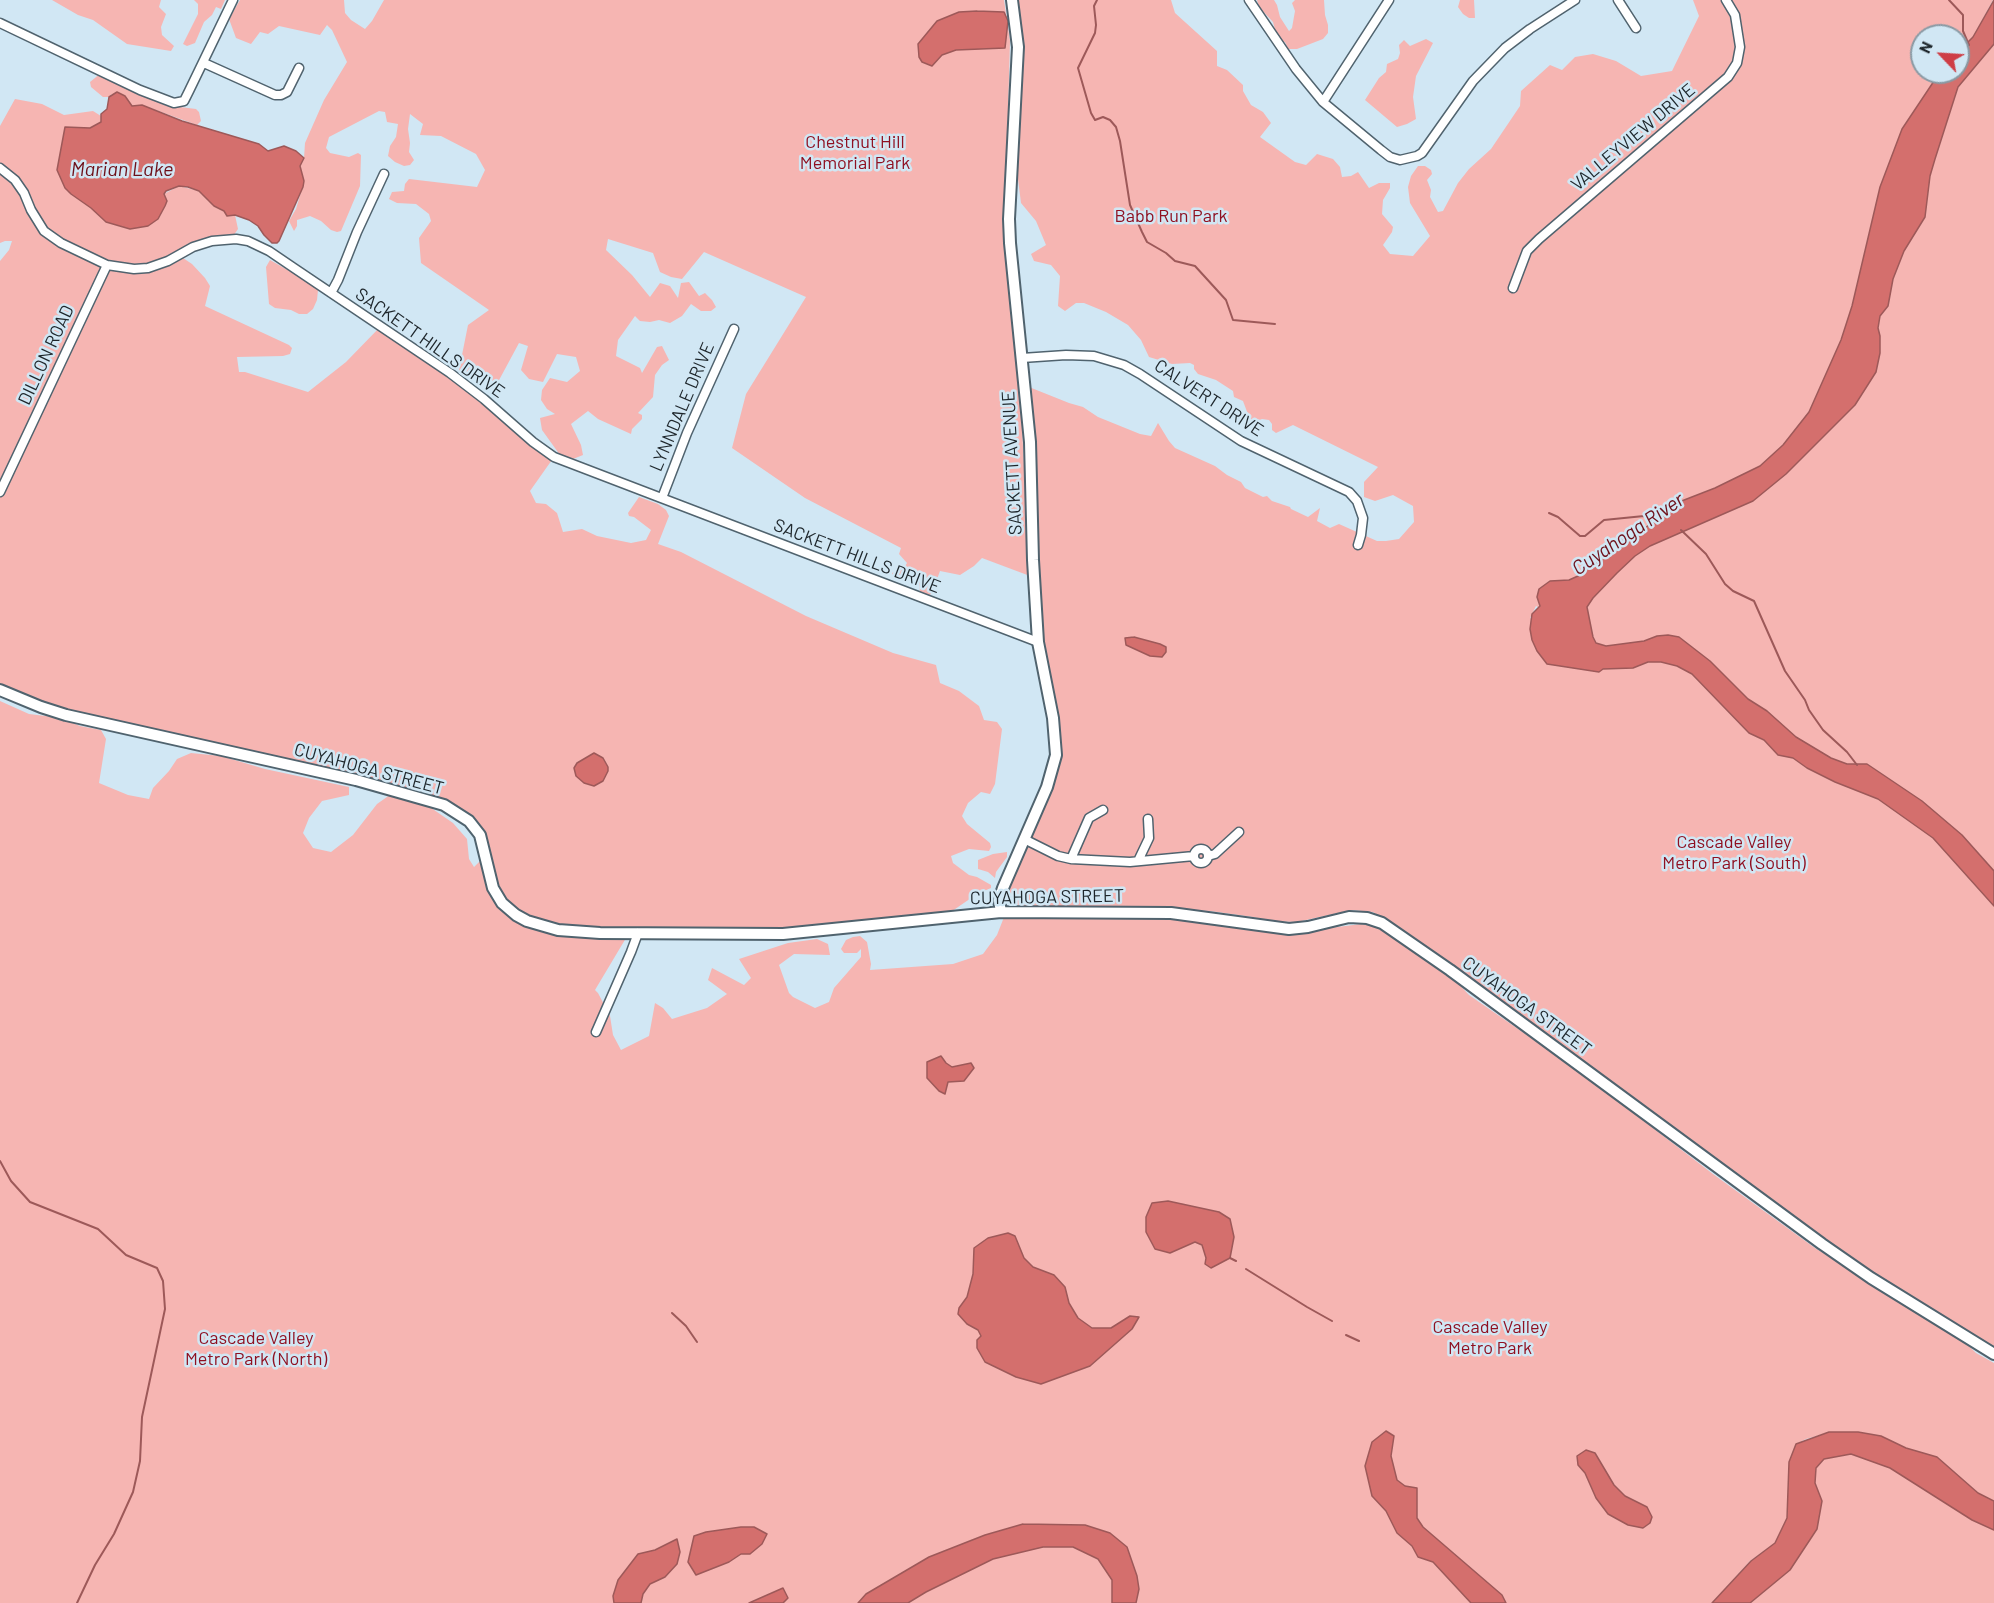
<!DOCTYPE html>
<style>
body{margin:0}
#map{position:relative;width:1994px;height:1603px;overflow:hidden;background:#d1e7f4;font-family:Barlow,sans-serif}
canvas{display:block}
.north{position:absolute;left:1910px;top:24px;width:60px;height:60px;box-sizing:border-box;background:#d1e7f4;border:2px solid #8999a3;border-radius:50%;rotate:295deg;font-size:16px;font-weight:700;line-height:24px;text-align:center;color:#1d252a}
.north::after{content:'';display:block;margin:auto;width:21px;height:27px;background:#ce3e46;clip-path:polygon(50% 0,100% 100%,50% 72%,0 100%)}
</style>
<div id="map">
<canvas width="1994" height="1603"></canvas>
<div class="north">N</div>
</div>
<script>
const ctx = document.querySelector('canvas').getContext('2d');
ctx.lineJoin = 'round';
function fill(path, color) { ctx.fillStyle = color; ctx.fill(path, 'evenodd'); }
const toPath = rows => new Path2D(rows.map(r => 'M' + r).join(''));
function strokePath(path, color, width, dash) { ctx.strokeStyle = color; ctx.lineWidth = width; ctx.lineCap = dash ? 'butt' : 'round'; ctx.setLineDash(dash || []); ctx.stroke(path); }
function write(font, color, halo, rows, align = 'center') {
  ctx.font = font + ' Barlow,sans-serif'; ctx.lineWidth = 5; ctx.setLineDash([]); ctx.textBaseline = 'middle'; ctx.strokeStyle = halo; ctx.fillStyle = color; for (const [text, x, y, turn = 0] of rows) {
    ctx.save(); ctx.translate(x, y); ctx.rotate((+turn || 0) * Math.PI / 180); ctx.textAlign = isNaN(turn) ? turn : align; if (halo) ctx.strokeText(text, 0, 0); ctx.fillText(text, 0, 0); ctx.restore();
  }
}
fill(toPath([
 [52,0,161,0,159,7,166,14,161,27,162,35,174,46,171,51,127,44,93,20,78,15],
 [194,0,225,0,221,9,216,7,212,15,204,22,195,43,187,46,183,44,198,14,198,4],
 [240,0,344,0,345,13,351,20,365,29,372,21,384,0,1004,0,1010,41,1005,223,1020,391,1030,576,982,558,974,566,960,575,940,571,933,590,930,595,920,593,919,577,912,571,902,579,894,577,892,573,904,568,907,563,899,554,901,548,805,498,732,448,746,394,806,297,704,252,682,279,671,277,660,272,653,253,608,239,606,250,632,275,650,297,660,283,670,286,678,298,681,283,689,282,699,296,705,293,712,300,716,307,711,311,701,311,691,304,682,316,670,323,659,320,650,322,640,321,635,316,618,340,616,356,640,368,642,373,657,347,662,346,669,360,662,365,655,375,653,397,638,413,642,415,642,419,632,429,631,434,598,419,588,411,571,424,581,445,583,455,573,459,560,455,542,430,540,418,555,414,547,409,541,400,542,390,550,378,567,382,580,371,576,357,557,354,543,382,529,379,521,370,528,346,519,343,498,382,484,383,469,378,459,370,468,325,489,310,421,263,419,238,431,221,429,214,416,204,397,203,389,199,392,192,404,191,405,184,409,179,477,187,485,170,476,154,441,136,420,135,423,124,410,114,408,129,410,143,409,152,414,160,410,165,404,166,395,162,388,156,390,146,396,137,398,124,387,122,385,112,379,111,329,137,326,148,330,153,349,157,358,153,361,155,360,186,341,231,337,232,331,230,321,221,310,216,297,220,297,226,294,231,289,221,296,209,301,192,300,166,304,158,305,143,324,100,347,62,332,30,327,25,320,35,279,26,268,34,260,32,251,44,236,38,229,19],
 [1012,0,1171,0,1175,13,1217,51,1217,66,1227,70,1243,85,1243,91,1251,105,1263,112,1271,123,1260,137,1295,162,1306,165,1317,154,1333,159,1340,167,1342,177,1351,176,1358,172,1369,188,1379,183,1390,183,1390,188,1383,200,1382,214,1393,227,1392,232,1383,245,1390,254,1413,256,1430,236,1410,203,1408,187,1411,176,1418,166,1425,166,1431,170,1432,174,1427,180,1431,190,1430,197,1438,212,1443,211,1458,183,1469,169,1491,149,1520,106,1521,91,1550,65,1562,70,1575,57,1593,54,1616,61,1641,76,1672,71,1699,16,1693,0,1993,0,1973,37,1958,52,1958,36,1922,36,1922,72,1940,72,1930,87,1880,187,1852,306,1841,340,1809,412,1783,445,1760,466,1715,488,1676,504,1713,514,1869,371,1899,185,1955,96,1958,87,1994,44,1994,1354,1871,1278,1382,923,1379,916,1373,912,1352,910,1297,922,1269,921,1253,917,1210,911,1084,906,1064,908,1025,907,1016,904,1013,893,1000,895,1056,755,1038,642,1024,385,1069,403,1083,407,1098,417,1140,434,1151,436,1158,423,1169,441,1175,448,1215,466,1227,475,1241,482,1245,488,1263,497,1267,496,1272,501,1290,507,1291,509,1308,517,1320,508,1317,521,1330,528,1339,524,1377,541,1386,541,1399,539,1414,522,1413,506,1393,495,1375,501,1364,497,1364,482,1378,467,1293,425,1276,433,1272,430,1272,424,1269,420,1262,419,1254,422,1249,417,1243,401,1234,397,1233,391,1216,380,1198,374,1194,369,1194,365,1190,363,1172,364,1149,357,1141,340,1128,325,1106,312,1084,303,1076,303,1065,311,1058,306,1060,276,1051,265,1034,261,1031,254,1046,245,1036,221,1021,203,1018,179,1012,177,1017,84],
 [1536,606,1553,615,1591,635,1530,618],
 [1257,0,1274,0,1277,5,1280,17,1289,31,1292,28,1295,11,1292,3,1295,0,1324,0,1325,15,1328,25,1328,33,1323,39,1297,49,1288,49,1285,42,1278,41,1273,22,1259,7],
 [1460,0,1474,0,1475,18,1469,18,1463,14,1458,7],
 [1426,39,1433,43,1416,76,1413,97,1416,119,1407,124,1397,127,1365,100,1379,78,1386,72,1387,64,1398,59,1400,53,1399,45,1404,40,1410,46],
 [101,73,164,105,196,109,199,112,201,121,197,125,142,105,132,106,122,94,112,94,109,97,103,97,91,87,90,82],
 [15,99,42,104,64,115,93,111,101,116,101,122,90,128,65,127,57,170,65,188,71,194,91,208,106,222,130,229,148,226,158,219,165,206,167,201,164,194,179,186,199,191,214,206,224,211,227,216,235,215,238,229,231,239,203,243,180,256,192,264,205,278,210,286,205,306,289,345,292,348,290,354,283,356,237,357,239,372,245,372,308,392,346,362,380,327,473,390,554,457,530,491,536,503,546,504,557,513,563,532,582,529,597,536,631,543,646,540,651,530,634,517,629,516,628,513,639,497,658,504,666,510,669,516,658,544,681,552,806,616,893,653,936,665,940,683,959,691,979,706,984,720,997,722,1002,729,995,784,990,794,981,792,968,803,962,816,967,824,990,843,991,847,989,851,969,849,951,856,953,863,969,875,977,877,991,885,991,888,977,894,942,918,804,933,629,933,595,990,598,993,610,1016,613,1035,621,1050,649,1036,655,1003,663,1008,672,1019,707,1008,727,994,708,980,712,968,744,985,751,978,739,959,788,943,817,939,828,944,830,955,794,954,779,965,789,993,793,997,815,1008,829,1002,834,988,861,957,861,949,857,953,844,953,841,949,846,940,853,937,860,936,867,942,871,964,870,970,953,964,983,954,997,935,1006,912,1171,913,1175,916,1185,914,1217,918,1268,926,1268,929,1307,934,1322,929,1361,924,1379,927,1410,945,1454,979,1469,995,1576,1069,1713,1174,1815,1248,1895,1297,1927,1320,1963,1340,1976,1353,1994,1363,1994,1501,1978,1493,1937,1457,1906,1448,1881,1436,1858,1432,1830,1432,1806,1439,1796,1444,1789,1462,1787,1518,1775,1543,1750,1561,1712,1603,0,1603,0,701,29,714,62,718,80,726,101,730,106,739,99,783,128,795,149,799,153,788,169,771,177,759,191,753,221,756,265,769,349,787,349,795,322,801,309,818,303,833,313,848,331,852,353,835,377,804,394,792,424,803,453,823,467,839,469,859,474,867,486,855,480,835,474,827,462,815,444,805,356,780,66,715,41,707,0,689,0,492,3,485,0,483,0,261,9,250,12,241,5,241,0,243,0,126],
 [270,260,300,277,318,290,317,300,313,309,307,314,299,314,291,310,275,308,269,304,266,267],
 [1007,852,1007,857,996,872,995,878,988,872,978,869,978,860,993,854],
 [1851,1454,1890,1468,1972,1520,1994,1530,1994,1603,1750,1603,1790,1570,1817,1529,1822,1501,1815,1483,1816,1468,1824,1459]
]), '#f6b5b2');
const water = toPath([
 [1994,0,1994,44,1958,87,1935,159,1930,176,1925,217,1904,251,1893,279,1888,306,1880,316,1878,328,1880,336,1880,353,1876,372,1855,405,1786,474,1753,501,1650,546,1635,556,1617,573,1593,598,1587,607,1593,637,1596,643,1606,646,1644,641,1657,636,1668,635,1679,637,1710,661,1748,699,1767,711,1796,737,1831,758,1847,764,1867,764,1922,801,1962,835,1994,871,1994,906,1933,838,1878,799,1835,782,1807,768,1793,758,1778,755,1764,740,1749,733,1692,674,1677,666,1661,662,1648,662,1633,668,1603,669,1599,672,1547,664,1537,651,1532,640,1530,629,1532,614,1540,606,1537,597,1539,589,1550,581,1569,580,1578,576,1614,542,1645,528,1679,502,1715,488,1760,466,1783,445,1809,412,1841,340,1852,306,1880,187,1902,129,1940,72,1958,72,1958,52,1973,37,1994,0],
 [977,11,1004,12,1008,21,1005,48,956,50,942,55,932,66,922,62,919,57,918,44,937,21,959,12,977,11],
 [117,92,125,96,132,106,142,105,182,121,259,144,268,151,284,146,296,151,304,158,300,166,304,181,303,187,279,241,277,243,272,243,264,235,258,226,249,220,235,215,227,216,224,211,214,206,199,191,188,187,179,186,166,191,164,194,167,201,165,206,158,219,148,226,130,229,106,222,91,208,71,194,65,188,57,170,65,127,90,128,101,122,101,114,107,109,109,97,117,92],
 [1134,637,1160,644,1166,647,1166,652,1162,657,1150,656,1126,645,1125,638,1134,637],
 [594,753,603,758,608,767,608,771,603,781,594,786,584,783,576,776,574,768,577,763,594,753],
 [941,1056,946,1063,952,1067,971,1063,974,1068,964,1081,948,1082,945,1094,939,1091,927,1078,927,1062,941,1056],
 [1168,1201,1219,1212,1230,1219,1234,1237,1230,1258,1211,1268,1205,1264,1206,1258,1202,1245,1195,1242,1170,1253,1155,1249,1146,1232,1146,1217,1152,1203,1168,1201],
 [1008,1233,1015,1236,1024,1258,1033,1267,1054,1275,1065,1287,1069,1303,1078,1318,1092,1328,1111,1328,1130,1316,1139,1317,1132,1329,1090,1366,1041,1384,1016,1377,985,1362,977,1348,977,1340,981,1336,978,1330,967,1324,958,1314,959,1308,967,1297,973,1274,974,1248,988,1238,1008,1233],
 [1386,1431,1394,1436,1391,1456,1397,1480,1405,1486,1417,1488,1417,1518,1423,1527,1502,1595,1506,1603,1471,1603,1433,1562,1418,1557,1412,1546,1397,1533,1386,1511,1372,1496,1365,1466,1372,1442,1386,1431],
 [1829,1432,1858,1432,1881,1436,1906,1448,1937,1457,1978,1493,1994,1501,1994,1530,1972,1520,1890,1468,1851,1454,1824,1459,1816,1468,1815,1483,1822,1501,1817,1529,1790,1570,1750,1603,1712,1603,1751,1561,1775,1543,1787,1518,1789,1462,1796,1444,1829,1432],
 [1586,1450,1595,1453,1614,1485,1625,1496,1647,1507,1652,1517,1650,1523,1643,1528,1628,1525,1608,1514,1596,1498,1585,1473,1578,1465,1577,1456,1586,1450],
 [1023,1524,1085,1525,1110,1533,1127,1547,1137,1576,1139,1589,1136,1603,1112,1603,1112,1580,1098,1559,1073,1547,1043,1547,993,1559,926,1592,908,1603,858,1603,866,1594,929,1557,985,1535,1023,1524],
 [741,1527,754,1527,767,1534,762,1544,750,1554,741,1554,729,1562,696,1575,688,1562,694,1536,706,1532,741,1527],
 [677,1539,680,1552,677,1564,665,1577,650,1584,643,1594,641,1603,614,1603,613,1596,618,1580,638,1554,655,1550,677,1539],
 [783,1588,788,1598,783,1603,749,1603,783,1588]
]);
fill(water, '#d46f6d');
strokePath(water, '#9d5959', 1.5);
strokePath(toPath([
 [1097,0,1094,6,1096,25,1095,33,1078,68,1091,113,1095,120,1103,117,1110,120,1116,127,1120,141,1130,205,1142,232,1147,242,1166,253,1175,261,1195,266,1226,300,1233,320,1275,324],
 [1949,0,1963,15,1963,31,1969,45],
 [1549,513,1558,517,1580,536,1585,536,1604,520,1644,516,1653,521],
 [1681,530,1706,554,1725,584,1733,591,1754,601,1785,671,1805,700,1809,710,1823,730,1847,752,1857,765],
 [0,1161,11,1181,30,1202,98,1229,126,1255,157,1268,163,1281,165,1309,142,1417,140,1461,133,1492,114,1534,95,1565,77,1603],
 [1230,1258,1236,1261],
 [1246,1269,1307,1307,1332,1321],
 [672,1313,686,1326,697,1342],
 [1346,1335,1359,1341]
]), '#9d5959', 2);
const minor = toPath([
 [1249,0,1296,69,1323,102,1381,150,1390,157,1400,160,1417,156,1422,153,1473,81,1505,48,1530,29,1575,0],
 [1618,0,1636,28],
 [0,23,140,90,174,103,184,101,189,91,233,0],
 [204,63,275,95,281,95,287,92,299,68],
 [1323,102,1389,0],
 [0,168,15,180,24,193,31,210,44,231,61,243,107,265,134,269,148,268,168,261,193,247,212,241,236,239,248,241,269,251,294,268,450,373,484,399,533,442,554,457,1038,642],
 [1513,288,1527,251,1539,239,1728,77,1737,63,1740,47,1735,15,1726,0],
 [331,293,338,280,357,232,384,174],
 [1022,358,1066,355,1094,356,1124,365,1140,374,1241,441,1349,492,1357,501,1363,518,1361,535,1358,545],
 [0,492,107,265],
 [662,498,687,433,734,329],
 [1024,839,1058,856,1071,859,1130,862,1194,856],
 '1194 856a7 7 0 1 1 14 0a7 7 0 1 1-14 0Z',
 [1208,856,1215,854,1239,832],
 [1071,859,1089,818,1103,810],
 [1138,861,1149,838,1148,819],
 [596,1032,631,952,638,933]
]);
const tertiary = toPath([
 [0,690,41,707,66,715,356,780,444,805,469,821,480,835,493,888,502,903,516,915,527,921,558,930,600,933,783,934,1001,912,1171,913,1289,929,1308,927,1349,917,1367,918,1382,923,1450,970,1822,1244,1871,1278,1994,1354],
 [1001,912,999,900,1003,888,1047,787,1056,755,1053,718,1038,642,1033,560,1030,442,1010,243,1009,219,1018,47,1012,0]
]);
strokePath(minor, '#50636e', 11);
strokePath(tertiary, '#50636e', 14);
strokePath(minor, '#fff', 8);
strokePath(tertiary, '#fff', 10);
write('18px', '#1d252a', '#d1e7f4', [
 ["VALLEYVIEW DRIVE",1633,137,-40],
 ["SACKETT HILLS DRIVE",430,343,35],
 ["DILLON ROAD",46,355,-65],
 ["CALVERT DRIVE",1209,398,33],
 ["LYNNDALE DRIVE",682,407,-67],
 ["SACKETT AVENUE",1012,463,-93],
 ["SACKETT HILLS DRIVE",857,556,21],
 ["CUYAHOGA STREET",369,769,15],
 ["CUYAHOGA STREET",1047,897,-1],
 ["CUYAHOGA STREET",1527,1006,36]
]);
write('18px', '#8f1021', '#d1e7f4', [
 ["Chestnut Hill",855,142],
 ["Memorial Park",855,163],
 ["Babb Run Park",1171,216],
 ["Cascade Valley",1734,842],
 ["Metro Park (South)",1734,863],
 ["Cascade Valley",1490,1327],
 ["Metro Park",1490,1348],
 ["Cascade Valley",256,1338],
 ["Metro Park (North)",256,1359]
]);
write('italic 20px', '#6e101a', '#d1e7f4', [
 ["Marian Lake",122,169],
 ["Cuyahoga River",1628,534,-34]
]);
</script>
